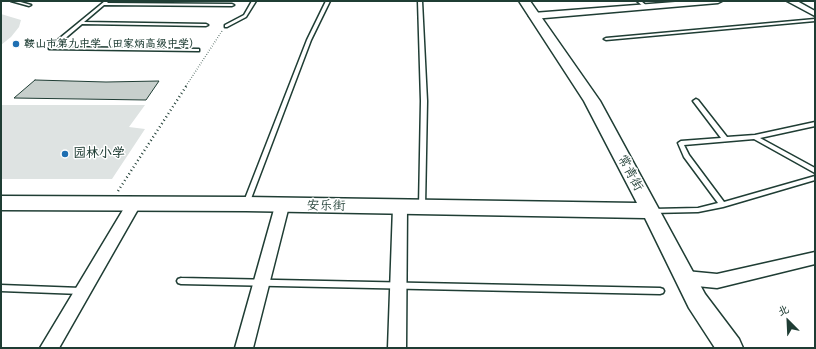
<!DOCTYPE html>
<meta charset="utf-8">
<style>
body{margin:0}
#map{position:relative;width:816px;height:349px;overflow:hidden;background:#fff;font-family:"Patrick Hand","LXGW WenKai TC",sans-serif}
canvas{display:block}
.frame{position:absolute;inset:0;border:2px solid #1f3d34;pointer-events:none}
.north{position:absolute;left:768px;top:301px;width:40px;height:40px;-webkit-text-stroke:3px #fff;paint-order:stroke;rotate:336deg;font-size:11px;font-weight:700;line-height:16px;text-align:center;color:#1f3d34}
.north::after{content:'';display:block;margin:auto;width:14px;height:18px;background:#1f3d34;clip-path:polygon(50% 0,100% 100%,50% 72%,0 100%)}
</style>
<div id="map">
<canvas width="816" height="349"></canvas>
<div class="frame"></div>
<div class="north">北</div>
</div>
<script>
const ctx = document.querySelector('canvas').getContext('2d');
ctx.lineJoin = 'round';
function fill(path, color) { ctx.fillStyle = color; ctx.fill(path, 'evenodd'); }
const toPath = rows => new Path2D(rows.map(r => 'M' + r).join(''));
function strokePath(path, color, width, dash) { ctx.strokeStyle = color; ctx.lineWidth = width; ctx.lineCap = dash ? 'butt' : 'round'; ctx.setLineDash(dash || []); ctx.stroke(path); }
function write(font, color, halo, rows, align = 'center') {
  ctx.font = font + ' "Patrick Hand","LXGW WenKai TC",sans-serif'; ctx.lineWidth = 3; ctx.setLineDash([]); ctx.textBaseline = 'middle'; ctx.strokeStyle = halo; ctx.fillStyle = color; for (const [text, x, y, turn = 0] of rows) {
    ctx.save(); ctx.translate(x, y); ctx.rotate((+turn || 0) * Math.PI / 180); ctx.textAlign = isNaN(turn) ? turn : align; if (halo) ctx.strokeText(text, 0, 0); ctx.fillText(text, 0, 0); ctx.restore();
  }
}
fill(toPath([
 [1,14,21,20,19,27,11,37,1,45],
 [1,105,145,105,129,127,145,129,112,179,1,179]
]), '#dee3e2');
const building = toPath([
 [35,80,106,82,159,81,146,100,14,98,35,80]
]);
fill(building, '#c7cfcc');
strokePath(building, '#1f3d34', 1);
const lane = toPath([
 [11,1,17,1,31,5,29,6,11,1],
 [105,1,109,1,107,3,232,4,234,5,232,6,104,5,84,22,206,24,208,25,206,26,82,24,55,47,199,49,199,51,197,51,49,49,49,47,105,1],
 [252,1,256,1,246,17,227,27,225,27,225,25,244,15,252,1],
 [326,1,330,1,311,40,249,204,248,206,244,206,243,204,307,40,326,1],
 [418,1,422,1,427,101,425,207,424,209,420,209,419,207,421,101,418,1],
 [637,1,641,1,648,7,645,8,637,1],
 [815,19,815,21,606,40,604,39,606,38,815,19],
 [696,99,698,100,727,137,755,135,815,122,815,126,760,138,815,168,815,173,754,139,684,145,689,155,724,202,815,176,815,180,723,207,698,212,651,213,650,211,651,209,653,209,698,208,718,203,684,157,678,143,681,141,721,138,693,101,696,99],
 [181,278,660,288,663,289,664,291,663,293,660,294,181,284,178,283,177,281,178,279,181,278],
 [1,285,81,288,84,289,85,291,84,293,81,294,1,291,1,285]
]);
const street = toPath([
 [688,1,722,1,718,3,533,19,529,16,533,13,688,1],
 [787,1,797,1,815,11,815,16,787,1],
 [134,199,139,200,141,204,59,348,40,348,129,200,134,199],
 [282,201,287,202,289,206,253,348,235,348,275,206,277,202,282,201],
 [400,202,405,203,407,207,406,348,388,348,393,207,395,203,400,202],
 [815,252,815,264,717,288,686,285,680,283,678,278,680,273,686,271,717,274,815,252]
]);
const secondary = toPath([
 [519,1,530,1,600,101,705,294,739,339,743,348,715,348,689,308,645,218,246,211,1,210,1,196,246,197,637,203,584,101,519,1]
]);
strokePath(lane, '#1f3d34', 3);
strokePath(street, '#1f3d34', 3);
strokePath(secondary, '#1f3d34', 3);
strokePath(toPath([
 [186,86,222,31]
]), '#1f3d34', 1.5, [0.5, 2]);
strokePath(toPath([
 [118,191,187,85]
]), '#1f3d34', 2.5, [1, 3]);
fill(lane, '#fff');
fill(street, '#fff');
fill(secondary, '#fff');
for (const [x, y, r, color] of [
 [16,44,4,"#1f6fb2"],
 [65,154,4,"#1f6fb2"]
]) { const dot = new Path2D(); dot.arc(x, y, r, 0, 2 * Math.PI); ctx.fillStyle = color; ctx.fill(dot); strokePath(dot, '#fff', 1.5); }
write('bold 11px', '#1f3d34', '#fff', [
 ["鞍山市第九中学（田家炳高级中学）",24,44]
], 'left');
write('bold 13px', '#1f3d34', '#fff', [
 ["园林小学",73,154]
], 'left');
write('13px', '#1f3d34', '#fff', [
 ["常青街",630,173,62],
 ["安乐街",326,206,1]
]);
</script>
